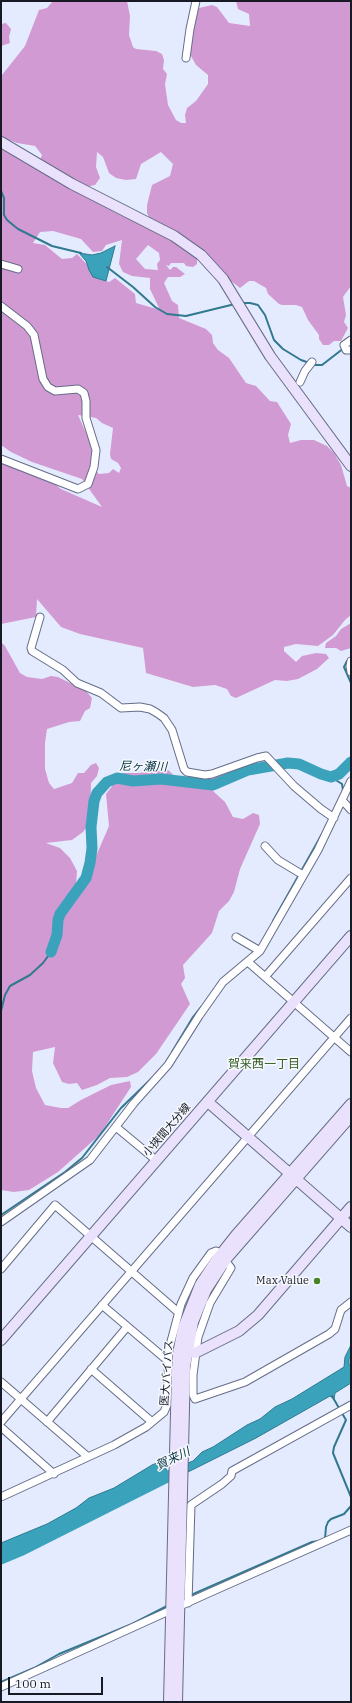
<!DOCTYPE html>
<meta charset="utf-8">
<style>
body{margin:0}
#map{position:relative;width:352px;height:1703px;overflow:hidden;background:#e5ebfe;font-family:"IBM Plex Serif",serif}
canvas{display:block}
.frame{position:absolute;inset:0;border:2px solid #171a25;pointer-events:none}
.scale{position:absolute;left:8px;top:1677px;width:95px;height:18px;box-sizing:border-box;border:2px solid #171a25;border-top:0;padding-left:5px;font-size:12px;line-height:14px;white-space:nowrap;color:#171a25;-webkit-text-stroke:3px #f7f9ff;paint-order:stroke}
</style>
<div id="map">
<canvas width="352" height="1703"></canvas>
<div class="frame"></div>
<div class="scale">100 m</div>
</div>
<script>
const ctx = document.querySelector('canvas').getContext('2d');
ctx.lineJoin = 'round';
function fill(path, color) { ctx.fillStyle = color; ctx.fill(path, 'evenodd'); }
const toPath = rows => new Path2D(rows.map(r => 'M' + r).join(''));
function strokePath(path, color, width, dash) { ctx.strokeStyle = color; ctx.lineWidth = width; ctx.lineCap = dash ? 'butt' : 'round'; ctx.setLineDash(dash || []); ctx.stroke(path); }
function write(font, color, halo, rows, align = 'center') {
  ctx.font = font + ' "IBM Plex Serif","Noto Sans JP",serif'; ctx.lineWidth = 3; ctx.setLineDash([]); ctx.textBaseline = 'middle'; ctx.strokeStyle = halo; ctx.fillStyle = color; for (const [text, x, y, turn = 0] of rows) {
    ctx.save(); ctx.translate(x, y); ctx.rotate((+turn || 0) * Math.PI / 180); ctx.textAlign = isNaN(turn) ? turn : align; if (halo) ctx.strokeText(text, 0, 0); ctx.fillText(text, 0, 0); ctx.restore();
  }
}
fill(toPath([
 [53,1,127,1,130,16,129,35,133,47,136,49,156,51,162,54,164,60,163,69,167,74,165,84,168,105,176,120,181,123,186,123,185,115,187,108,196,101,208,84,208,75,196,65,191,56,191,37,195,18,199,8,212,5,217,7,229,23,250,26,249,14,238,9,236,1,351,1,351,286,343,297,346,315,344,322,348,328,341,341,334,341,329,345,323,345,319,339,319,335,308,320,302,307,296,305,282,305,279,304,268,294,266,288,254,281,249,281,240,288,223,275,197,249,197,245,150,219,147,213,147,205,152,185,170,176,173,164,161,152,141,164,136,179,126,180,116,178,109,173,103,157,97,152,96,167,100,178,95,185,86,187,81,191,91,199,106,204,114,212,127,218,145,221,197,255,197,264,193,267,186,266,184,263,171,263,169,266,166,265,170,270,173,267,176,267,185,274,180,277,168,277,164,283,172,301,178,305,179,318,206,329,212,335,213,343,218,350,229,358,246,383,256,386,270,401,277,402,291,424,288,435,290,443,301,440,314,440,327,446,334,453,341,465,347,486,351,488,351,615,345,620,333,635,318,646,296,644,284,647,284,651,296,662,302,656,316,653,326,654,329,658,317,669,298,679,287,681,275,680,236,698,231,696,227,689,215,685,193,687,146,673,143,648,80,634,61,627,37,599,36,617,1,624,1,463,11,465,48,479,61,489,102,507,82,479,32,462,11,452,1,445,1,146,8,148,9,154,20,155,39,163,42,155,35,146,17,143,1,137,1,74,2,75,25,46,39,10,47,8],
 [53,231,81,239,93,252,102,251,106,245,122,240,119,264,123,272,132,276,150,278,150,289,160,310,136,303,135,294,115,278,109,282,101,279,77,254,72,258,62,259,45,245,33,243,40,232],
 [148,245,159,253,160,260,157,264,158,270,145,269,136,259],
 [78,415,96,418,102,423,113,428,110,454,111,459,118,463,121,468,119,473,113,469,109,473,99,474,92,467,92,446],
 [6,23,11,29,9,37,10,43,1,46,1,24],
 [351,623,351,648,341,651,336,648,325,648,326,643,336,636,341,629],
 [1,642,5,646,20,673,27,677,42,679,51,676,58,677,86,691,92,698,90,708,85,711,80,721,69,722,47,729,45,743,45,769,49,783,54,789,72,783,78,773,84,773,91,765,96,763,99,768,97,776,91,783,90,823,83,832,72,840,46,843,60,848,70,858,77,871,76,885,84,877,96,856,109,826,106,794,122,773,139,773,166,768,184,785,218,774,225,775,222,781,213,791,225,802,233,817,243,819,253,813,259,815,260,824,240,869,234,892,229,901,219,911,212,933,183,965,185,978,181,984,190,1004,156,1054,138,1072,127,1077,110,1078,97,1085,82,1090,77,1083,69,1084,62,1082,53,1063,55,1047,33,1052,32,1071,36,1088,45,1105,61,1108,68,1108,81,1100,111,1085,130,1081,131,1087,101,1133,94,1140,58,1172,29,1190,14,1192,1,1190]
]), '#d29ad3');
const water = toPath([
 [115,246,106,281,93,277,89,270,86,261,79,253,92,255,101,253,115,246],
 [351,1345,351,1356,349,1359,349,1365,351,1365,351,1383,335,1393,334,1399,330,1396,256,1438,188,1472,188,1463,193,1461,202,1452,213,1447,247,1425,260,1419,275,1407,292,1399,344,1367,345,1357,351,1345],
 [159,1462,164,1466,168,1472,167,1479,117,1501,115,1500,110,1502,59,1530,1,1556,1,1543,47,1524,76,1508,89,1498,114,1488,152,1465,159,1462]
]);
fill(water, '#3ba2bc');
strokePath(water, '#30798f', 1);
strokePath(toPath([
 [1,191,4,198,4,215,7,220,18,229,52,246,81,253],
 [107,267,133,287,155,307,167,314,186,316,235,304],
 [241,303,250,303,258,305,265,315,274,340,283,349,301,360,315,365,322,365,344,348],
 [347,661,344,667,351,683],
 [331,777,342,784,343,790],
 [273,921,322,834],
 [211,994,220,981],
 [1,1011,5,995,10,986,30,975,43,963,51,952],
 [172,1052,193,1017,201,1007],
 [1,1215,65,1172,82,1158,121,1108,153,1077],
 [332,1396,346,1420,334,1447,333,1453,351,1497],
 [325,1539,326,1527,328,1522,331,1519,344,1514,351,1506],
 [182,1599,312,1542,319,1541],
 [1,1682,34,1668,59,1654,132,1624,167,1606]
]), '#30798f', 2);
strokePath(toPath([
 [51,952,57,935,58,920,60,914,86,878,90,863,92,848,91,827,94,801,97,793,107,782,117,778,133,781,161,779,213,785,248,770,288,763,299,764,321,774,331,777,339,774,351,762],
 [1,1559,20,1551,183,1469]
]), '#3ba2bc', 11);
const street = toPath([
 [186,58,190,29,196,1],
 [1,264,18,269],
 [1,306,27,326,34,335,43,379,48,387,55,391,78,389,84,393,86,401,86,418,96,450,94,467,88,484,78,489,1,459],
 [351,340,344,345,346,350,351,350],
 [300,382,305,371,312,362],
 [40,617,31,648,32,651,63,670,77,683,101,693,121,708,140,707,150,709,157,713,164,718,172,730,184,769,187,772,205,775,212,774,257,758,266,756,294,786,321,809,334,818],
 [351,661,350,666,351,672],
 [342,800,351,810],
 [265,846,278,860,303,875],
 [236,937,260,951],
 [248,962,351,1052],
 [265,977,351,878],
 [116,1127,157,1161],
 [1,1222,90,1160,134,1103,168,1065,199,1016,223,982,260,951,318,850,351,781],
 [225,1260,231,1268,210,1303,198,1337,193,1375,193,1395,195,1399,245,1382,329,1334,335,1329,341,1310,351,1302],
 [1,1269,55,1205,178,1312],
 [102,1305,168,1361],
 [91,1369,152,1422],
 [1,1382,88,1457],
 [1,1422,351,1018],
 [47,1422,127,1327],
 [1,1427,54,1474],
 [1,1497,114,1445,146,1427,164,1412,167,1405,169,1349,181,1304,193,1278,211,1253,216,1251,221,1253],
 [188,1603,191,1505,222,1484,231,1476,232,1471,351,1405],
 [1,1687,211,1592,351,1530]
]);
const secondary = toPath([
 [1,142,72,184,174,236,201,255,223,279,270,356,351,466],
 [208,1102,351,1227],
 [1,1340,351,936],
 [195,1353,239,1331,258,1315,351,1207],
 [169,1702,177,1371,178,1354,183,1328,200,1285,217,1259,236,1235,351,1104],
 [177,1702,185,1366,193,1322,206,1290,227,1258,351,1116]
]);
strokePath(street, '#656d88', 9);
strokePath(secondary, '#656d88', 12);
strokePath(street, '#fff', 7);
strokePath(secondary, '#eae1fc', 10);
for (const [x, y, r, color] of [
 [317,1281,4,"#448425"]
]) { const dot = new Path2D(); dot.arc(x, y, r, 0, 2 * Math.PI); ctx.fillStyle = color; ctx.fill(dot); strokePath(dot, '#f7f9ff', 1.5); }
write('11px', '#171a25', '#f7f9ff', [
 ["小挾間大分線",167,1130,-49],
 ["医大バイパス",167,1373,-86]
]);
write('11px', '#171a25', '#f7f9ff', [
 ["Max Value",309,1281]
], 'right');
write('italic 12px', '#01323d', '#f7f9ff', [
 ["尼ヶ瀬川",143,767,1],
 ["賀来川",173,1459,-26]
]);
write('12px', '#345d22', '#f7f9ff', [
 ["賀来西一丁目",264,1065]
]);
</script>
